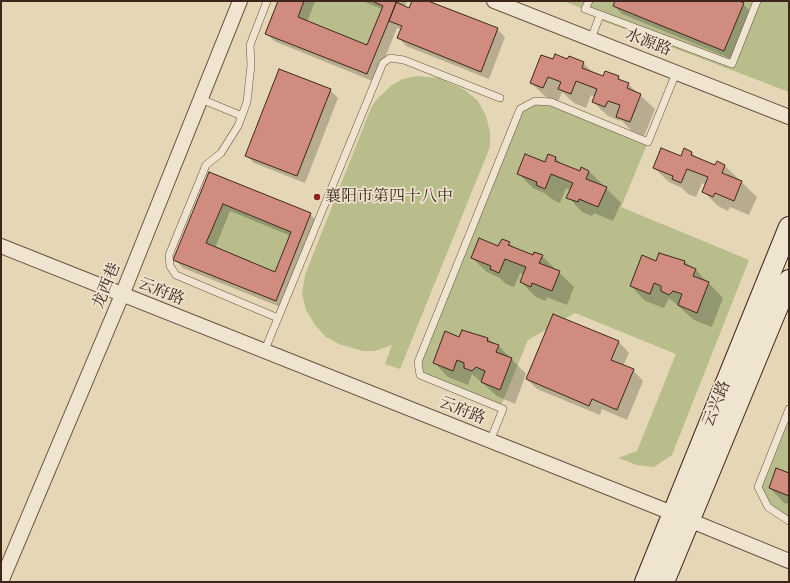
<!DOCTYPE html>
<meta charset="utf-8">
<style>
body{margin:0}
#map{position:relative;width:790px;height:583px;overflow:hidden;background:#e5d6b5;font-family:"IM FELL Great Primer",serif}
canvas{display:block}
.frame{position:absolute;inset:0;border:2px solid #3f261c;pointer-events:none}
</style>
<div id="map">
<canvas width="790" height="583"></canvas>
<div class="frame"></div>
</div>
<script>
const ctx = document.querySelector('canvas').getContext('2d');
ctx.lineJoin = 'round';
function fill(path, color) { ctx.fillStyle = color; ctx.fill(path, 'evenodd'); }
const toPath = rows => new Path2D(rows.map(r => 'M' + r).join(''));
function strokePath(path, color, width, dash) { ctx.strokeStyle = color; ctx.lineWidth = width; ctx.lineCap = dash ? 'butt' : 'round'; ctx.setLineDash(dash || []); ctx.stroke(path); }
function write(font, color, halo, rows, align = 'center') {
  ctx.font = font + ' "IM FELL Great Primer","Noto Serif SC",serif'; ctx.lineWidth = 3.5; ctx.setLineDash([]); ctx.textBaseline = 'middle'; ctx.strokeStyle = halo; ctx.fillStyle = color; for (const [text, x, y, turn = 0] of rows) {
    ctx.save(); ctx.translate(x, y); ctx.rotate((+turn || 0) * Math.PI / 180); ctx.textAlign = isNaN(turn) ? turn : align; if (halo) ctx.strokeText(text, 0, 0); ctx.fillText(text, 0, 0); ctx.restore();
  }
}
fill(toPath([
 [304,1,372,1,383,6,367,45,298,17],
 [563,1,789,1,789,92,598,19,600,15],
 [416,76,439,78,465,90,478,101,486,116,490,132,490,147,400,369,385,364,392,345,375,351,363,351,339,344,326,337,315,325,306,310,302,294,305,275,371,108,376,100,392,85,403,79],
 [535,101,551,102,648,142,621,207,749,260,672,455,654,467,637,465,618,458,637,451,676,354,575,313,528,340,500,408,420,375,418,362,520,109],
 [223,204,291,232,275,272,206,243],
 [789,409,789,521,768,507,758,487]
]), '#b8bd8b');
fill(toPath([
 [279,1,315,1,307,22,367,47,382,9,362,1,407,1,405,7,410,9,413,1,425,1,497,29,505,37,489,79,406,46,399,38,402,30,397,28,375,82,274,41,266,33],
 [616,1,737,1,743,4,751,12,732,59,622,14,614,6],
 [553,60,568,60,583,63,595,74,604,78,606,72,628,84,655,109,644,136,632,131,621,120,620,121,608,116,593,102,595,97,591,95,586,108,574,103,562,92,558,102,546,97,531,83],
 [330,90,338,98,305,183,254,163,246,155],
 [692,153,698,159,716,166,725,166,757,197,749,215,730,207,728,211,718,206,704,192,706,185,702,183,696,197,688,194,682,188,669,182,654,168],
 [556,158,562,165,580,172,589,171,621,203,613,221,594,213,592,216,582,212,568,197,571,190,566,188,560,203,552,199,546,194,533,188,518,173],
 [209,174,310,214,318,222,283,308,183,268,175,260],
 [230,211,291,236,276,273,215,248],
 [509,243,516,249,534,257,542,256,574,287,567,305,547,297,546,301,536,297,521,282,524,275,520,273,514,287,506,284,500,278,487,272,472,258],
 [660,254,685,262,696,270,723,298,712,327,694,320,669,298,664,308,645,301,631,286,657,262],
 [553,315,619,342,629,353,623,366,633,370,643,381,627,420,602,409,600,415,537,389,527,379],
 [463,331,488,339,499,346,526,374,515,404,497,396,472,374,468,385,448,377,434,362,460,338],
 [789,474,789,504,784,503,770,488]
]), '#0003');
const building = toPath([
 [278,1,304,1,298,17,367,45,383,6,372,1,397,1,367,74,265,34,278,1],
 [412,1,428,1,498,28,481,72,397,38,402,26,389,21,396,2,409,8,412,1],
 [615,1,739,1,744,3,724,51,613,6,615,1],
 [555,54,567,59,569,56,584,62,582,68,603,76,605,71,619,76,618,79,629,83,627,88,641,94,630,122,616,117,620,105,608,101,605,107,592,102,597,89,576,81,571,94,558,89,561,82,548,77,543,88,530,83,541,55,553,59,555,54],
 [279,69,331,89,297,176,245,156,279,69],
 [661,148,681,156,684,148,692,152,691,155,715,165,717,161,725,165,722,173,742,181,734,201,715,193,713,197,702,192,708,177,687,169,681,183,672,179,673,176,653,168,661,148],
 [525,154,545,162,548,154,556,157,555,161,580,171,581,167,589,171,586,179,607,187,598,207,579,199,578,202,566,198,573,183,551,174,545,189,536,185,537,182,517,174,525,154],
 [209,172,311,213,276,301,173,260,209,172],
 [223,204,291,232,275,272,206,243,223,204],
 [479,238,498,246,502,239,510,242,508,245,533,255,534,252,543,255,539,263,560,271,552,291,532,283,531,287,520,282,526,267,505,259,499,273,490,269,491,266,471,258,479,238],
 [659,253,685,261,684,264,696,269,693,276,709,282,697,313,678,305,682,294,673,291,669,295,661,291,661,286,654,283,650,294,630,286,642,255,656,261,659,253],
 [553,314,619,341,611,360,634,369,617,410,592,399,589,406,526,379,553,314],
 [462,330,488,338,487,341,499,345,496,352,512,358,500,390,481,382,485,371,476,367,472,371,464,368,464,363,457,360,453,371,433,363,445,331,459,337,462,330],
 [776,468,789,473,789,496,769,488,776,468]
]);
fill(building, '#d18c80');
strokePath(building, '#3f261c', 1);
const lane = toPath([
 [267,1,250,45,251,65,247,102,238,126,221,153,206,165,169,255,170,266,176,275,278,318],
 [589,1,585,9,732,64,757,1],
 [591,39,600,15],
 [201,99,242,116],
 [264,352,383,63,390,58,404,60,500,98],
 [789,409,758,487,768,507,789,521],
 [490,441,503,409,420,375,418,362,520,109,535,101,551,102,648,142,676,73]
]);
const street = toPath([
 [494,1,789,117],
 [1,246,672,513,789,561],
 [1,582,122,295,240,1]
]);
const secondary = toPath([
 [645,582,789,227],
 [664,582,789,280]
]);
strokePath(lane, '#685242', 8);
strokePath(street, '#685242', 16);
strokePath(secondary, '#3f261c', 22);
strokePath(lane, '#eee4cf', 7);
strokePath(street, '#eee4cf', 14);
strokePath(secondary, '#eee4cf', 20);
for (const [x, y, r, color] of [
 [317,197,4,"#8f2418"]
]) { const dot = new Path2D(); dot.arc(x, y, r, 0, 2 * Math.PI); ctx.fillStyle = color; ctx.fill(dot); strokePath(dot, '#eee4cf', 1.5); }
write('16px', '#3f261c', '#eee4cf', [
 ["水源路",648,43,21],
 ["龙西巷",107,286,-68],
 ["云府路",161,292,22],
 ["云兴路",717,404,-68],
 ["云府路",462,411,22]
]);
write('16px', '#3f261c', '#eee4cf', [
 ["襄阳市第四十八中",325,197]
], 'left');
</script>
